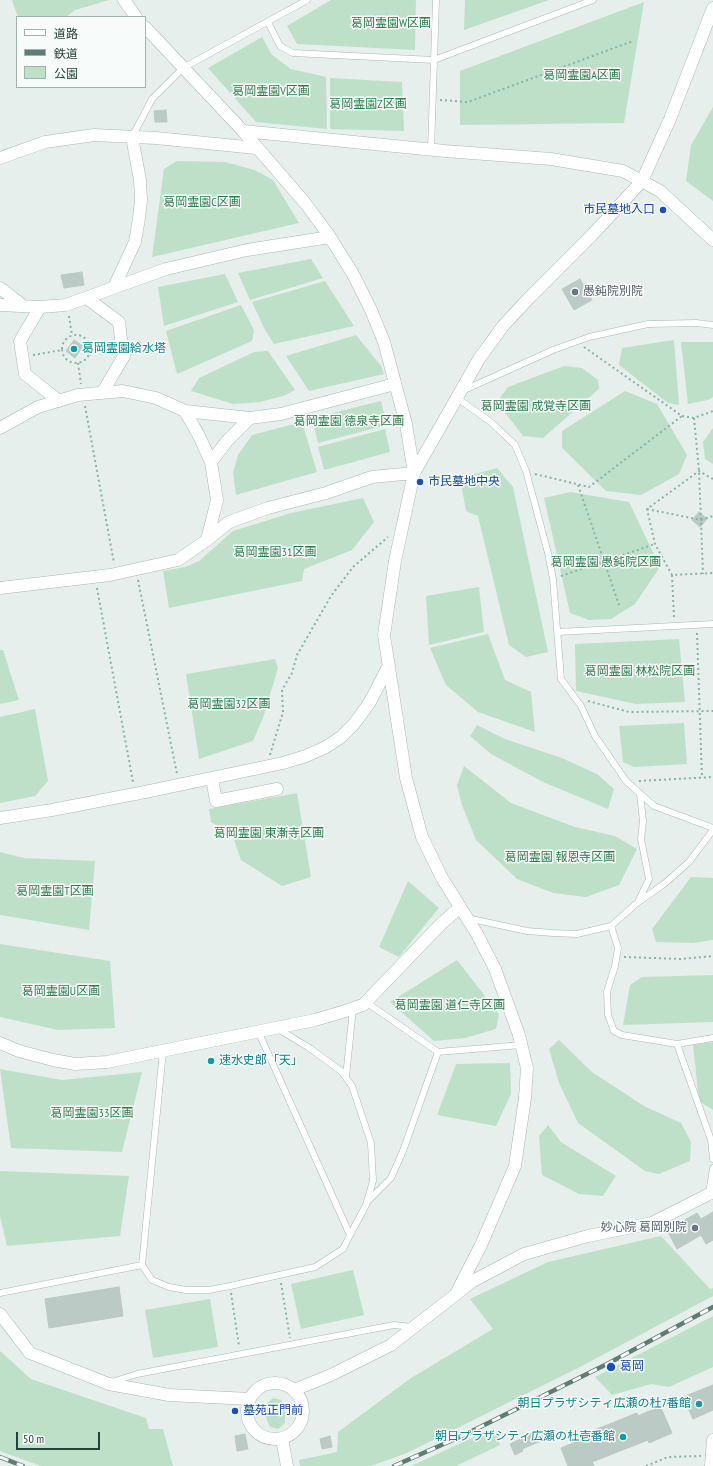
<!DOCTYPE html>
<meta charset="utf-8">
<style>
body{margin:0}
#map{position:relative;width:713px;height:1466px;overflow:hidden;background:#e6efeb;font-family:"PT Sans Narrow","Noto Sans JP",sans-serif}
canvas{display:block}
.legend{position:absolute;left:16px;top:16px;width:130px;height:72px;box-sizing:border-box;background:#f7fbf9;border:1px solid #a3b1ad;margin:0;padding:5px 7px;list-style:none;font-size:12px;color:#24423a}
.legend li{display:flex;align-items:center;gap:8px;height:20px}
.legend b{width:20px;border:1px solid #a3b1ad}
.scale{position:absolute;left:16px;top:1432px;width:84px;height:18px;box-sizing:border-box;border:2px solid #24423a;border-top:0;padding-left:5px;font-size:12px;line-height:14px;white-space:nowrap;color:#24423a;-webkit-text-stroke:3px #f7fbf9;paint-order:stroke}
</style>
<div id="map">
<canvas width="713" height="1466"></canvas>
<ul class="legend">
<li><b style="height:5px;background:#fff"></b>道路</li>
<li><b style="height:5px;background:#5f7d75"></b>鉄道</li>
<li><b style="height:11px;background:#bfe0c8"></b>公園</li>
</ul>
<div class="scale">50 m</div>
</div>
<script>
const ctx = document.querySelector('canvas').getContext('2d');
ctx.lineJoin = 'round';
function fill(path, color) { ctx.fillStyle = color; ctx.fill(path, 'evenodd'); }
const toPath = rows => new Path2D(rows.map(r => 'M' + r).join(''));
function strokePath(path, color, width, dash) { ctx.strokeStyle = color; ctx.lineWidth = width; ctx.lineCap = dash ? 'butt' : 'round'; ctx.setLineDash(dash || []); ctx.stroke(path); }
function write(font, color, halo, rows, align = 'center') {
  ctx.font = font + ' "PT Sans Narrow","Noto Sans JP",sans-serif'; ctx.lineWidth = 3; ctx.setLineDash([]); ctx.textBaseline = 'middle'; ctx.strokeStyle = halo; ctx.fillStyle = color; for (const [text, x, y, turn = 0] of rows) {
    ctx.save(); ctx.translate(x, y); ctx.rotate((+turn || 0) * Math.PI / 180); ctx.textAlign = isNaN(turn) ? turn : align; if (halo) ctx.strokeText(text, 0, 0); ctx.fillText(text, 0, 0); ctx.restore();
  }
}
fill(toPath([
 [12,0,109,0,75,10,66,17,18,17],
 [331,0,416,0,415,50,297,44,287,26],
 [465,0,549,0,464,30],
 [644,2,624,123,460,125,460,71],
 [262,37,272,55,291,69,326,77,327,129,256,122,208,68],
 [330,78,402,82,404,131,330,129],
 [713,107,713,201,686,181,691,145],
 [177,161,225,162,255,170,273,180,299,223,152,257,164,169],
 [311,259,323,278,250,300,238,273],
 [225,274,238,302,164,326,158,287],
 [325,281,354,326,274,344,265,330,252,302],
 [241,305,254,330,252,341,177,374,166,331],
 [356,335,381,366,384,374,309,391,286,356],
 [674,340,679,405,668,403,619,365,622,348],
 [681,342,713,342,713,397,708,400,688,404],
 [268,351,295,390,283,396,260,402,233,404,191,391,199,378,254,352],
 [564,366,582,368,598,380,599,389,543,438,523,436,497,402,508,387],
 [625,391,657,404,687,455,679,474,641,495,606,491,562,448,562,431],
 [381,401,387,425,318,443,312,418],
 [302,422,317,472,236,495,233,473,238,455,252,435],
 [713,428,713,464,705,459,703,442],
 [385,429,390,452,324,470,318,447],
 [497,468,513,487,548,652,526,657,509,645,478,516,466,511,460,478],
 [570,492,629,502,660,567,635,604,611,619,589,620,570,613,544,498],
 [363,498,374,522,352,550,304,569,302,581,169,608,163,571,185,567,199,561,233,531,291,513],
 [479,587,484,632,429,645,426,596],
 [488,634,505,680,531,692,535,732,478,712,446,685,430,648],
 [679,639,685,702,636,704,576,691,575,644],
 [0,650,3,650,19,700,0,704],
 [275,659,278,668,263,718,253,741,199,759,186,674],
 [35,709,48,781,35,796,0,803,0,717],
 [684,723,687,764,634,767,623,762,619,726],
 [477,725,505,739,562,758,597,774,614,789,608,809,543,782,491,754,470,736],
 [464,766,511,803,575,827,615,836,637,849,619,885,586,897,553,893,517,879,476,840,462,805,457,785],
 [297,793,311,877,282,886,241,860,232,834,211,822,209,809],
 [0,852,24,858,95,861,89,930,0,915],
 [691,877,713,878,713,940,693,943,656,942,652,929],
 [408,881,439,908,399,957,379,947],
 [0,944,110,961,115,1028,58,1030,0,1017],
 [457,960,499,1014,496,1029,465,1038,434,1041,390,1002],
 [713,975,713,1022,623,1025,630,985,642,977],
 [559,1040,592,1072,644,1106,681,1123,691,1142,690,1161,659,1174,645,1171,578,1123,559,1083,549,1049],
 [713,1042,713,1110,699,1101,693,1045],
 [510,1063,511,1094,496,1126,437,1115,456,1064],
 [0,1069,62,1080,142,1072,122,1152,11,1148],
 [548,1125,561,1142,616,1176,603,1196,579,1194,542,1175,539,1136],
 [0,1171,129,1176,120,1236,7,1246,0,1216],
 [661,1236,710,1289,713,1288,713,1296,580,1367,407,1453,371,1466,300,1466,299,1460,337,1452,338,1432,411,1378,493,1329,470,1299,548,1262],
 [353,1270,364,1315,301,1329,291,1284],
 [210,1299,218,1347,153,1358,145,1310],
 [713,1316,713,1367,669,1387,651,1384,612,1395,595,1377],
 [0,1351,31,1379,146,1418,149,1429,163,1429,173,1466,41,1466,0,1451],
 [273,1398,281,1400,285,1407,285,1423,278,1429,270,1427,265,1415,266,1404],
 [494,1428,500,1445,456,1466,411,1466]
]), '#bfe0c8');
const building = toPath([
 [166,110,167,122,155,122,154,111,166,110],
 [82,272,84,285,64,288,61,275,82,272],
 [580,279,592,300,574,310,562,289,580,279],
 [74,340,83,346,75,358,66,351,74,340],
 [699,512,707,519,700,527,692,520,699,512],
 [713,1212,713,1240,706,1244,701,1235,677,1249,667,1230,697,1213,701,1219,713,1212],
 [119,1287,123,1316,49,1328,45,1299,119,1287],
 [713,1385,713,1410,693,1419,683,1397,713,1385],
 [656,1408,657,1410,661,1408,672,1433,649,1443,648,1440,592,1462,594,1466,568,1466,561,1448,583,1439,582,1435,637,1413,638,1416,656,1408],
 [537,1431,541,1441,522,1449,523,1451,515,1455,510,1444,537,1431],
 [245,1434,248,1449,237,1451,235,1436,245,1434],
 [330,1436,332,1447,322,1449,320,1439,330,1436]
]);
fill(building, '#bbcac4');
strokePath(building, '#b8c9c2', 1);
const lane = toPath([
 [268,22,280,46,293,53,434,60,593,0],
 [132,137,152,99,183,68,307,0],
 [431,150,436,0],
 [462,391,553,350,589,337,648,324,696,323,713,325],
 [457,398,492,423,515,445,526,471,548,553,553,579,561,679,581,706,595,736,626,781,654,806,713,828],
 [558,632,713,624],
 [638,902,649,879,641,839,643,821,640,794],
 [467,918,527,931,553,933,577,934,611,926,637,903,664,884,689,862,713,830],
 [611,926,618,948,615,966,607,992,608,1015,614,1031,622,1035,677,1044,713,1038],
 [366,1002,438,1052,521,1045],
 [278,1029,308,1047,341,1071,352,1086,371,1143,373,1181,366,1205,350,1235],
 [677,1044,711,1140,713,1159],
 [163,1051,142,1265,152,1280,169,1287,186,1290,209,1290,230,1286,315,1267,343,1249,350,1235,258,1031],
 [346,1077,353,1008],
 [709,1194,713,1168],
 [369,1200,391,1178,403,1151,438,1052],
 [0,1293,142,1265],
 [112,1382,137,1374,394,1325,413,1327]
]);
const street = toPath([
 [124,0,136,17],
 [145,27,243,131,445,151,551,159,623,171,660,191,713,240],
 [0,158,45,142,94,135,156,138,256,148],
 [114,287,135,242,139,218,141,200,140,180,132,137],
 [0,288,22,305],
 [88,299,119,322,121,339,124,356,102,393],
 [0,305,40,307,66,305,166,269,247,250,330,237],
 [40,307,20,341,25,374,59,401],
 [185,411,250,418,281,414,395,384],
 [0,428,38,407,78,395,123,391,156,398,185,411,199,436,211,462,217,500,207,540],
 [211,462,227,441,250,418],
 [0,588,110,575,178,560,207,540,229,522,268,508,326,493,372,477,414,473,406,424,384,342,371,310,353,274,328,234,305,203,243,131],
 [212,778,216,801,277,789],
 [0,818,52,810,145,792,283,763,306,756,326,747,341,737,354,724,370,702,389,665],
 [0,1043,19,1051,53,1060,75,1064,107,1062,315,1020,342,1012,363,1005,440,925,460,907],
 [456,1294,481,1245,515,1166,525,1098,527,1068,519,1035,495,969,477,934,442,878,422,837,406,778,384,635,395,561,414,473,479,359,503,326,528,299,593,234,642,181,670,119,713,8],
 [0,1314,30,1353,109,1384,169,1395,250,1399],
 '247 1411a28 28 0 1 1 56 0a28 28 0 1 1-56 0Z',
 [294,1390,331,1375,391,1345,473,1281,524,1254,588,1236,652,1223,713,1192],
 [711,1466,713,1440]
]);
const secondary = toPath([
 [282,1439,287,1466]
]);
strokePath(lane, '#a8b8b2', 7);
strokePath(street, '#a8b8b2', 13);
strokePath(secondary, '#a4bbb3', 13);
strokePath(toPath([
 [440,100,468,102,633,41],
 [69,316,72,335],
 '62 349a14 14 0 1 1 28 0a14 14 0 1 1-28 0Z',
 [90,346,111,344],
 [584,347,682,416,694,418,713,411],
 [33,355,62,350],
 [78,363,81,384],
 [85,406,114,563],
 [694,418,699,471,703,574],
 [535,474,589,487,682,416],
 [713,479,699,471,647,509,655,544,672,575,713,573],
 [578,485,620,608],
 [647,509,701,520,713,516],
 [672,575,674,618],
 [561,576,655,544],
 [138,580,177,774],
 [97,588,133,782],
 [697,633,702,778],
 [588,701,629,712,713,711],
 [270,755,283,712,282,690,292,673,297,655,331,596,353,567,388,537],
 [639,781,713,777],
 [624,957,681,959,713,956],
 [281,1283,290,1338],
 [231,1293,239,1346],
 [646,1466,668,1457,701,1456]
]), '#86b3a5', 2, [2, 3]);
strokePath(lane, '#fff', 6);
strokePath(street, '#fff', 12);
strokePath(secondary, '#fff', 12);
const rail = toPath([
 [0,1457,23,1466],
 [394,1466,464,1435,609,1363,713,1307]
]);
strokePath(rail, '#5f7d75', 4.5);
strokePath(rail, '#f7fbf9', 3, [9]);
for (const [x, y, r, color] of [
 [663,210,4,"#1a4fb4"],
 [575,292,4,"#6b7280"],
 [74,349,4,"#0f9aa8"],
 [420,482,4,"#1a4fb4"],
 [211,1061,4,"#0f9aa8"],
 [695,1228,4,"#6b7280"],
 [611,1367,5,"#1a4fb4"],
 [699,1404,4,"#0f9aa8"],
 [235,1411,4,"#1a4fb4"],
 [623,1437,4,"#0f9aa8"]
]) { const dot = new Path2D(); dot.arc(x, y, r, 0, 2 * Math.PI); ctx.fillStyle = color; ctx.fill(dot); strokePath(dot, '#f7fbf9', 1.5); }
write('12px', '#2d7a4b', '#f7fbf9', [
 ["葛岡霊園W区画",391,24],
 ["葛岡霊園A区画",582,76],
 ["葛岡霊園V区画",271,92],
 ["葛岡霊園Z区画",368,105],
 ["葛岡霊園C区画",202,203],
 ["葛岡霊園 成覚寺区画",536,407],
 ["葛岡霊園 徳泉寺区画",349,422],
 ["葛岡霊園31区画",275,553],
 ["葛岡霊園 愚鈍院区画",606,563],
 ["葛岡霊園 林松院区画",640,672],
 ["葛岡霊園32区画",229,705],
 ["葛岡霊園 東漸寺区画",269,834],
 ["葛岡霊園 報恩寺区画",560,858],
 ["葛岡霊園T区画",55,892],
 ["葛岡霊園U区画",61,992],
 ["葛岡霊園 道仁寺区画",450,1006],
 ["葛岡霊園33区画",92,1114]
]);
write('12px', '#164399', '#f7fbf9', [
 ["市民墓地入口",655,210,"right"],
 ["市民墓地中央",428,482],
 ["葛岡",620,1367],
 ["墓苑正門前",243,1411]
], 'left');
write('12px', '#5b616d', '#f7fbf9', [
 ["愚鈍院別院",583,292],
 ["妙心院 葛岡別院",687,1228,"right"]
], 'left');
write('12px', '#0d838f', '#f7fbf9', [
 ["葛岡霊園給水塔",82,349],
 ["速水史郎「天」",219,1061],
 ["朝日プラザシティ広瀬の杜7番館",691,1404,"right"],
 ["朝日プラザシティ広瀬の杜壱番館",615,1437,"right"]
], 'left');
</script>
